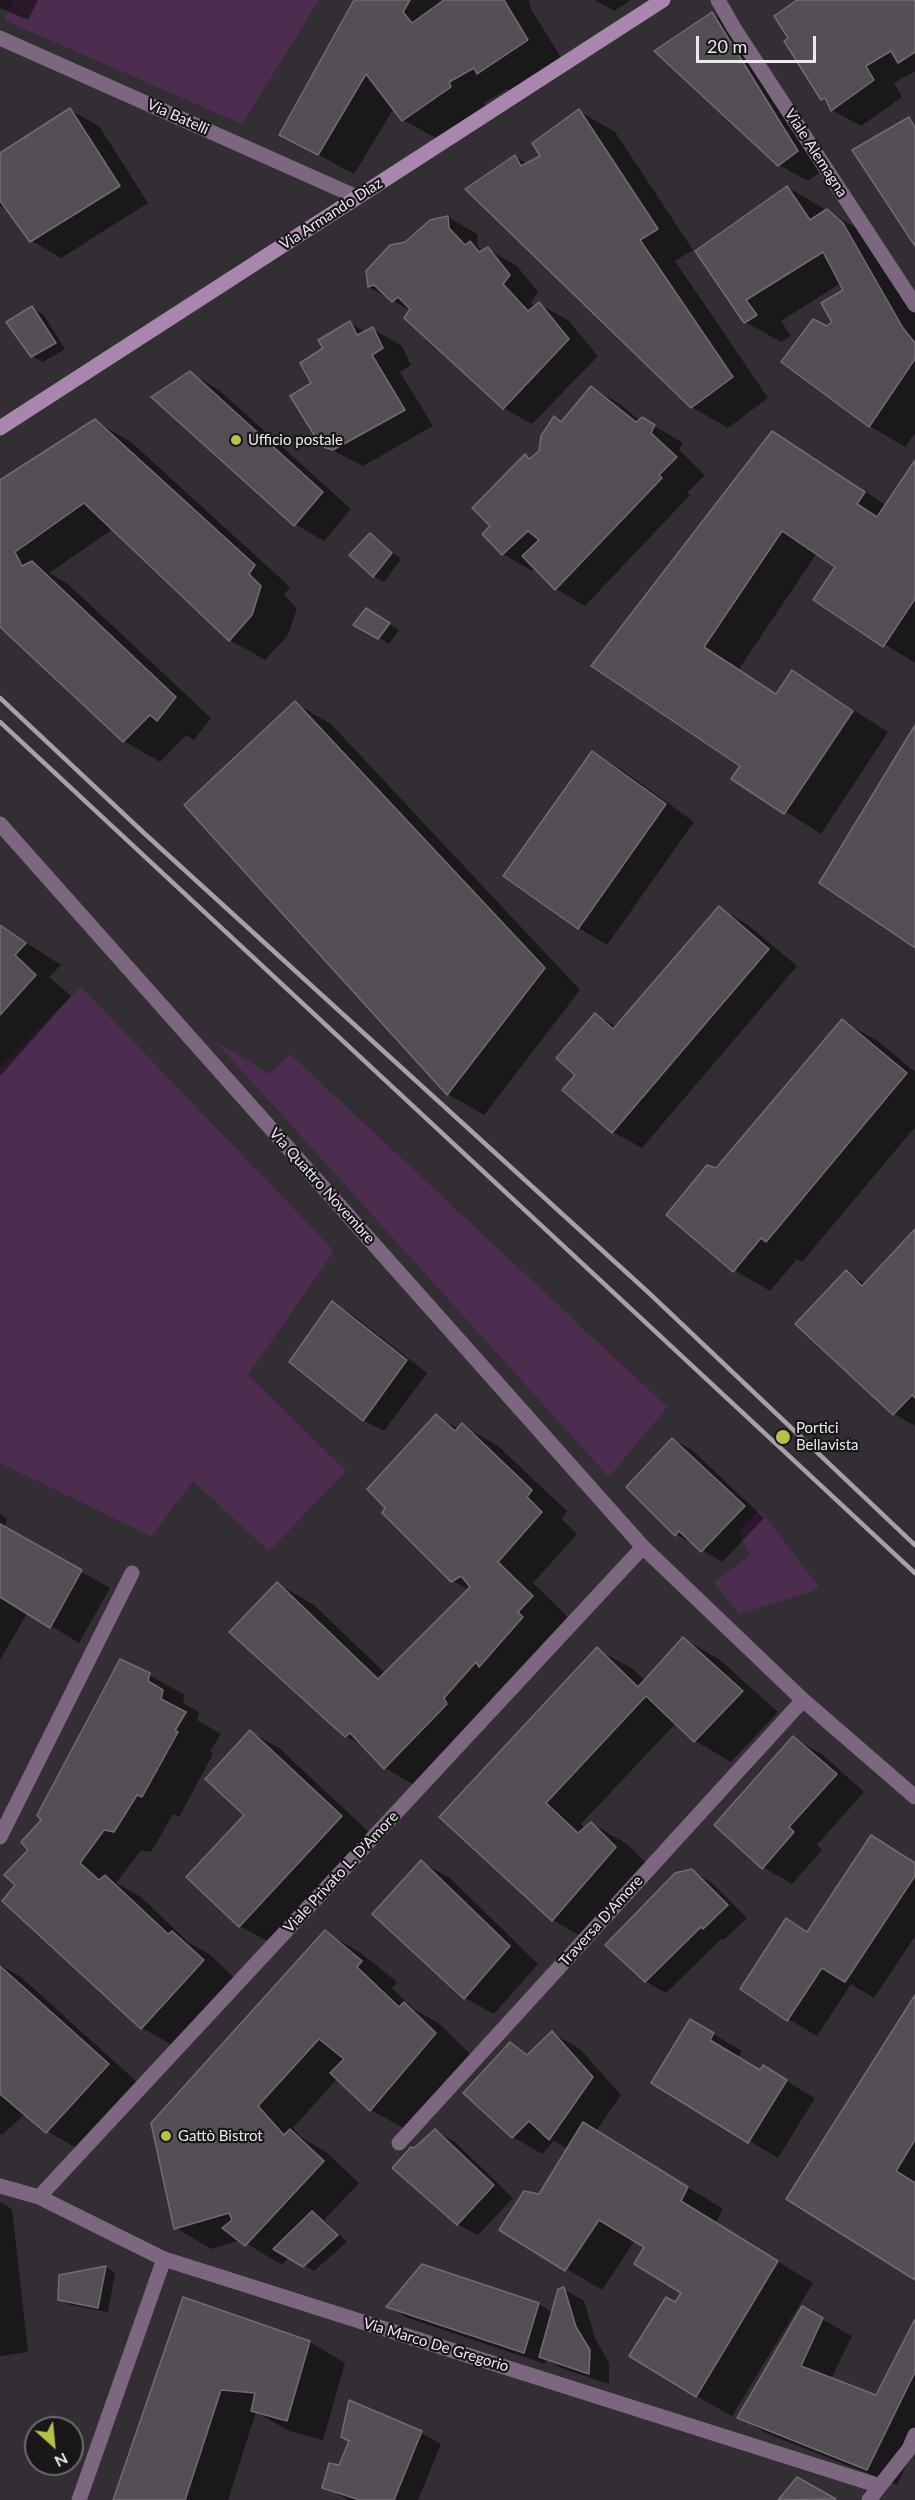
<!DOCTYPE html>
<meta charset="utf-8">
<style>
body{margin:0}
#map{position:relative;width:915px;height:2500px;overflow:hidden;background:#332e34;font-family:Lato,sans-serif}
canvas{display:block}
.north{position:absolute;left:24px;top:2416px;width:60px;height:60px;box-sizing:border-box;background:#19171a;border:2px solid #6d6b6e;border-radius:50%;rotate:153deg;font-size:16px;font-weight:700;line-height:24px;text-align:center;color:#ece9ed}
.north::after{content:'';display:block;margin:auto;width:21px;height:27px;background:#b8c147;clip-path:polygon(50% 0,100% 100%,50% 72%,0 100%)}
.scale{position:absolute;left:696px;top:36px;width:120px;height:27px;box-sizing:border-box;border:3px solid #ece9ed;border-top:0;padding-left:8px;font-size:18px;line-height:21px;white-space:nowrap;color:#ece9ed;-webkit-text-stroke:4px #19171a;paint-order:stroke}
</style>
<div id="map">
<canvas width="915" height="2500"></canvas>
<div class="north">N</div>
<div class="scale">20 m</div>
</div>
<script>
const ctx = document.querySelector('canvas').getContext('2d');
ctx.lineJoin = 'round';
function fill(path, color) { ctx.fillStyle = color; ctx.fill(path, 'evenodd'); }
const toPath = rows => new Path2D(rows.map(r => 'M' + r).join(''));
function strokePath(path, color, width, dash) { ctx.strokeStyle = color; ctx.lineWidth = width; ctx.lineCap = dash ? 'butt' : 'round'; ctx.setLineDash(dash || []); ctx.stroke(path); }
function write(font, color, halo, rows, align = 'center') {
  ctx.font = font + ' Lato,sans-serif'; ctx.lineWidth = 4.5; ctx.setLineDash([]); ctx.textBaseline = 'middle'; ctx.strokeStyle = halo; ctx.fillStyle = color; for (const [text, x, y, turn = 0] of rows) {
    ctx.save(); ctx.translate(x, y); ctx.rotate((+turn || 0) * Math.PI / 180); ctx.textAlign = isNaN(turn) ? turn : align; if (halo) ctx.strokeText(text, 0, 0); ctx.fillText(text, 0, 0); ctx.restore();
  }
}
fill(toPath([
 [13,0,319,0,242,124,4,20],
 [81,987,334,1251,248,1375,346,1471,269,1551,193,1481,151,1536,0,1463,0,1067],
 [216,1042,270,1074,290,1054,667,1407,609,1477],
 [760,1510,819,1587,810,1592,739,1614,714,1583,750,1555,738,1531]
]), '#4c2d4f');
fill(toPath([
 [0,0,38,0,28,20,0,8],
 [355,0,440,0,444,2,446,0,529,0,531,9,563,61,514,93,507,89,484,103,486,108,439,140,403,120,394,108,354,174,281,135],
 [595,0,631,0,614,11],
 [799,0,915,0,915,71,894,83,902,97,861,126,832,110,829,102,822,99,790,38],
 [712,14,741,30,826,168,808,181,779,165],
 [70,110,99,126,148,203,61,258,32,241,10,212,0,206,0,154],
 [579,111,615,132,693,250,675,261,768,398,728,428,692,407,467,190,515,157,528,164,542,156],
 [787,187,823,208,826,212,827,211,864,232,915,309,915,433,905,447,870,426,783,362,834,323,845,291,841,283,781,321,791,336,781,342,745,322,697,251],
 [448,217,477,234,478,246,480,249,484,251,488,249,517,266,538,292,531,302,535,307,539,304,568,320,598,356,532,424,503,408,411,311,369,287,405,244],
 [32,308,43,314,65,349,43,362,32,356],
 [350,323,366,332,373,329,402,346,411,365,400,372,433,426,363,466,322,445,313,383,325,349],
 [190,373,219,390,351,509,324,541,295,524],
 [591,387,620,404,640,421,643,419,683,443,679,450,705,475,687,493,690,495,585,606,556,589,536,568,532,571,503,554,484,534,492,526,525,455,531,459,541,452,555,418,562,422],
 [95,421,131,442,290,587,284,595,297,608,288,635,265,660,230,640,113,529,49,573,68,584,211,718,194,740,186,735,160,762,124,741,0,625,0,481],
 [772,433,808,453,887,506,915,463,915,663,815,600,837,567,817,553,739,669,778,694,793,672,888,732,821,834,733,778,742,766,593,666],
 [370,535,401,559,384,582,374,576],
 [366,610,399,630,389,644,355,624],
 [295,703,331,724,580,990,484,1115,448,1094,187,805],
 [592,753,621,769,694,822,607,945,579,928],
 [719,908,748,925,797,966,642,1148,613,1132,577,1075,595,1015,617,1027],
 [0,926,61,965,49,977,71,996,0,1076],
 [842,1021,878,1041,915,1072,915,1127,802,1262,797,1259,770,1291,734,1270,717,1170],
 [915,1232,915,1426,894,1414,798,1324,846,1272,866,1284],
 [333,1303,353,1315,427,1373,384,1431,363,1420],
 [436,1416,459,1429,462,1425,498,1446,567,1511,562,1519,577,1534,533,1583,568,1617,421,1789,385,1768,365,1747,346,1736,278,1584,314,1605,386,1674,469,1590,452,1580],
 [673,1439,693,1451,764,1518,722,1562,676,1534],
 [0,1514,7,1519,4,1528,110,1588,79,1643,28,1612,0,1660],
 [684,1639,720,1660,778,1712,731,1762,695,1741,676,1723,581,1824,585,1829,591,1823,627,1844,651,1868,589,1941,553,1920,442,1817,597,1649,633,1669,645,1681],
 [149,1675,185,1695,183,1703,199,1712,197,1720,221,1734,210,1751,213,1754,179,1817,173,1814,151,1852,141,1850,116,1883,141,1897,189,1943,209,1954,239,1982,178,2048,142,2028,4,1901,17,1885,44,1820],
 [185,1711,188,1711,173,1737,170,1735],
 [250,1732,279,1748,370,1833,269,1942,240,1926,188,1877,246,1815],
 [793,1738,822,1754,864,1792,817,1845,822,1850,792,1884,763,1867],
 [871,1837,915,1863,915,1936,874,1998,851,1984,817,2036,788,2019,808,1933],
 [421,1862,450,1878,538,1964,494,2014,465,1998],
 [692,1871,712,1883,747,1918,724,1940,721,1939,666,1993,645,1981],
 [325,1932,361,1953,397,1982,392,1988,414,2009,440,2024,471,2055,407,2130,371,2110,338,2078,293,2128,301,2137,326,2152,359,2183,324,2220,347,2242,314,2271,289,2257,282,2265,241,2240,211,2249,176,2228],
 [0,1965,21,1977,137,2082,76,2148,47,2131,26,2113,2,2135,0,2134],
 [915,1998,915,2278,789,2198],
 [691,2021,742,2051,738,2058,761,2072,763,2067,815,2098,778,2158,653,2082],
 [553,2033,581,2050,621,2095,596,2131,723,2209,716,2223,813,2283,732,2416,696,2396,683,2292,646,2247,635,2240,602,2290,501,2230,539,2195,568,2149,554,2141,542,2154,513,2137,465,2093,511,2044,529,2055],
 [435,2131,455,2142,513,2198,478,2235,457,2224,415,2150],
 [0,2202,12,2209,28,2352,0,2356],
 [422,2265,539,2304,553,2313,564,2289,584,2301,596,2340,609,2363,609,2384,561,2368,546,2359,545,2364,408,2318,388,2307],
 [106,2267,115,2273,108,2312,70,2305,60,2300],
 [184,2299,310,2342,345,2363,323,2440,289,2431,256,2412,228,2500,115,2500],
 [802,2308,852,2336,831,2379,877,2396,915,2322,915,2448,897,2485,768,2434,739,2417],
 [421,2433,441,2444,418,2500,348,2500,324,2487,340,2467],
 [797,2479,835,2500,780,2500]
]), '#0007');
const building = toPath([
 [354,0,410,0,403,12,412,23,444,0,504,0,528,40,477,74,474,68,449,82,451,87,402,121,366,74,318,155,279,135,354,0],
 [797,0,915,0,915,52,898,63,891,51,866,66,874,80,831,111,825,98,821,100,784,41,788,38,774,16,797,0],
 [712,12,798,151,778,166,654,51,712,12],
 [70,108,120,186,30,242,0,201,0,153,70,108],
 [579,109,658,229,640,240,733,377,691,408,465,189,515,155,521,166,540,156,532,143,579,109],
 [909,117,915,128,915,246,852,150,909,117],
 [787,186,810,220,827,209,843,223,903,328,915,343,915,359,869,427,781,362,813,319,827,326,832,322,821,303,843,290,823,252,746,300,757,315,744,323,695,251,787,186],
 [448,216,449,228,465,245,470,241,479,252,488,247,510,275,503,284,528,311,539,302,569,339,503,409,404,318,410,309,398,297,392,302,374,285,368,287,366,271,390,245,405,242,430,220,448,216],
 [32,306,56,343,31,357,6,322,32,306],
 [350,321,357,335,373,327,383,348,372,355,405,410,333,450,321,446,290,396,311,383,300,363,323,348,318,340,350,321],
 [190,371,323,492,294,526,151,397,190,371],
 [591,386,636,422,642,417,655,425,651,433,677,457,659,475,662,478,555,590,522,556,539,540,528,531,502,555,482,534,490,526,472,508,525,454,529,459,539,451,541,436,554,416,561,422,591,386],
 [95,419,255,565,249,574,261,586,252,615,229,641,84,503,15,552,22,566,32,561,176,697,157,721,150,715,123,742,0,627,0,480,95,419],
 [772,431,865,492,857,504,877,517,915,460,915,599,883,647,813,600,835,567,782,531,704,647,776,694,792,670,853,711,784,814,731,779,740,766,591,666,772,431],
 [370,533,392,553,373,577,349,555,370,533],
 [366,608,390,623,378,639,353,625,366,608],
 [295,701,545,968,447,1095,184,805,295,701],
 [915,725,915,948,819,883,915,725],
 [592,751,666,804,578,929,503,876,592,751],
 [719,906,769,949,612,1133,562,1090,575,1075,556,1058,595,1013,613,1029,719,906],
 [0,925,26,943,15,955,36,975,0,1015,0,925],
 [842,1019,907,1073,766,1242,761,1238,733,1272,666,1215,707,1165,716,1168,842,1019],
 [915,1229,915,1398,912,1395,893,1415,795,1324,846,1270,862,1286,915,1229],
 [332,1301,407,1360,363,1421,289,1362,332,1301],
 [436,1414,455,1431,462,1423,532,1490,527,1497,542,1512,498,1562,533,1596,518,1612,523,1617,479,1667,476,1662,444,1698,447,1704,384,1769,350,1733,345,1737,229,1632,277,1582,378,1679,470,1587,461,1576,451,1582,382,1513,385,1508,367,1489,436,1414],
 [672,1438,745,1506,701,1552,679,1531,675,1536,626,1487,672,1438],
 [0,1524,82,1570,50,1628,0,1597,0,1524],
 [683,1637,743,1691,694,1742,646,1696,546,1803,578,1833,591,1822,616,1847,552,1921,439,1817,597,1647,638,1687,683,1637],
 [120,1659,150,1673,148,1681,163,1690,161,1699,186,1712,175,1730,178,1732,142,1797,137,1795,114,1832,104,1830,80,1863,99,1880,105,1875,168,1934,172,1931,204,1960,141,2029,2,1901,15,1885,4,1875,28,1850,21,1842,41,1820,37,1815,120,1659],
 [250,1730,342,1816,239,1927,186,1877,244,1815,205,1779,250,1730],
 [793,1736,837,1774,789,1827,794,1832,762,1869,714,1825,793,1736],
 [871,1835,915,1863,915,1876,845,1982,822,1968,787,2021,740,1989,786,1918,807,1932,871,1835],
 [421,1860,510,1946,464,1999,372,1914,421,1860],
 [692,1869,728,1905,703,1929,701,1927,645,1982,605,1945,675,1873,692,1869],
 [325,1930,362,1961,357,1967,399,2007,404,2002,436,2033,370,2111,330,2073,344,2059,319,2039,258,2106,284,2135,290,2129,324,2161,245,2246,222,2228,232,2220,229,2213,174,2229,151,2123,325,1930],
 [0,1966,109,2064,46,2133,0,2094,0,1966],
 [915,1995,915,2140,896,2171,915,2183,915,2280,786,2199,915,1995],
 [690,2019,714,2033,710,2040,760,2070,763,2065,787,2080,748,2143,651,2083,690,2019],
 [552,2031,593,2077,549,2140,529,2121,512,2138,463,2093,510,2042,527,2055,552,2031],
 [583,2122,688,2187,681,2201,778,2261,696,2397,629,2356,666,2297,675,2302,681,2293,634,2264,644,2247,599,2220,565,2271,499,2230,524,2191,539,2194,583,2122],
 [435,2129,494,2185,457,2225,392,2168,411,2147,414,2148,435,2129],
 [312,2211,338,2235,303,2267,273,2249,312,2211],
 [422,2264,539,2303,524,2353,386,2307,422,2264],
 [106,2266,98,2308,58,2300,59,2275,106,2266],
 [564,2287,576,2327,590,2350,589,2374,539,2357,558,2289,564,2287],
 [183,2297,310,2341,287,2421,251,2411,255,2393,221,2390,185,2500,113,2500,183,2297],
 [802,2306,823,2318,801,2366,876,2395,915,2319,915,2372,867,2470,737,2418,802,2306],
 [349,2400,422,2431,394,2500,360,2500,322,2488,329,2463,339,2465,349,2441,341,2437,349,2400],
 [797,2477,836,2499,778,2500,797,2477]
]);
fill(building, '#544f55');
strokePath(building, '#726c72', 1.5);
strokePath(toPath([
 [718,0,734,28,915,305],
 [0,38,357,197],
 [0,824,643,1547,803,1700,915,1797],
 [0,1837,132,1573],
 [399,2143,803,1700],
 [0,2186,39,2197,164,2259,880,2486],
 [39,2197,643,1547],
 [79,2500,164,2259],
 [869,2500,909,2449,915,2435]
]), '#7d6780', 15);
strokePath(toPath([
 [0,428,663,0]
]), '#a986ad', 15);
strokePath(toPath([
 [0,698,145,834,649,1293,915,1545],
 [0,722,915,1573]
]), '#a5a1a6', 4.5);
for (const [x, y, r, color] of [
 [236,440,6,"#b8c147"],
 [783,1437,8,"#b8c147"],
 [166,2136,6,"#b8c147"]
]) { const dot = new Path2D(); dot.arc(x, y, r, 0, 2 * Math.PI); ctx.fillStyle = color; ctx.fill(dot); strokePath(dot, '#19171a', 2); }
write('15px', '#ece9ed', '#19171a', [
 ["Via Batelli",178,117,24],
 ["Viale Alemagna",816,153,57],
 ["Via Armando Diaz",331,214,-33],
 ["Via Quattro Novembre",322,1186,48],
 ["Viale Privato L. D'Amore",341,1872,-47],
 ["Traversa D'Amore",601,1921,-48],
 ["Via Marco De Gregorio",436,2345,17]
]);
write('15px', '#ece9ed', '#19171a', [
 ["Ufficio postale",248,440],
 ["Portici",796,1428],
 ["Bellavista",796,1445],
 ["Gattò Bistrot",178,2136]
], 'left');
</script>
